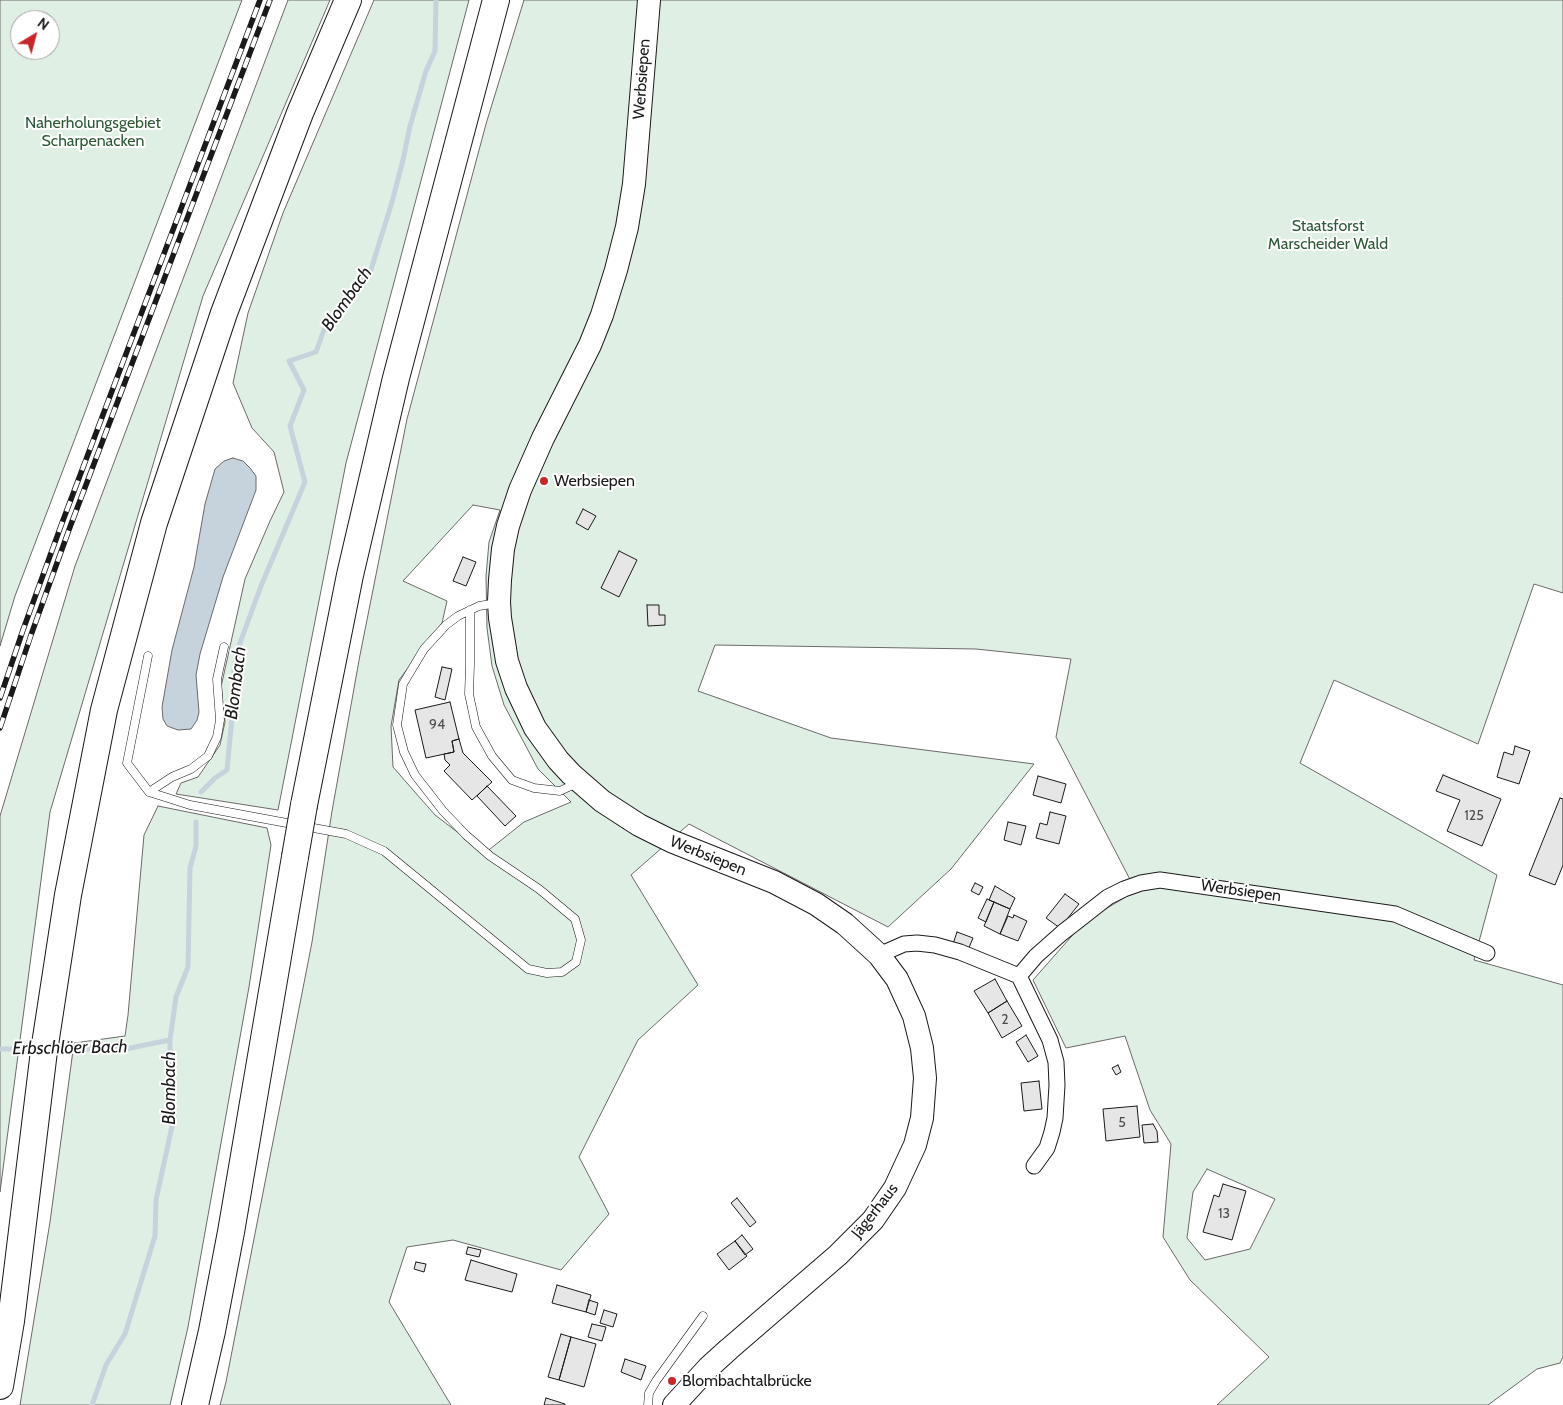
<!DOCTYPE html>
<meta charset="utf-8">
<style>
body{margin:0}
#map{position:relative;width:1563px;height:1405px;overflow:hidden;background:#fff;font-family:Cabin,sans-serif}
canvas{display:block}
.north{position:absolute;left:10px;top:10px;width:50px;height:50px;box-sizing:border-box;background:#fff;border:1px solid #a3a3a3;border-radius:50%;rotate:37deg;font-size:14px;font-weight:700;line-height:20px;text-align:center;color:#1a1a1a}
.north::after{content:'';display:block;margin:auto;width:18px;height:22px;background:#c62828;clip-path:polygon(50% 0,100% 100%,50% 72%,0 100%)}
</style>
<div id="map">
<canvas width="1563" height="1405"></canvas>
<div class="north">N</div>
</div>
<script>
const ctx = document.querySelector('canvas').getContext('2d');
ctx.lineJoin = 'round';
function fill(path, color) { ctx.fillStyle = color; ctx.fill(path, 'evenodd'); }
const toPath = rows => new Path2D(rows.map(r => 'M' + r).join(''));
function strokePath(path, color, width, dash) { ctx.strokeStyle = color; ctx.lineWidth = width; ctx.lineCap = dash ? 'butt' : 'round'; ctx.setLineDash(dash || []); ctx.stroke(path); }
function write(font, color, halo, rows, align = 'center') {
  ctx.font = font + ' Cabin,sans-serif'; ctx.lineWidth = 4; ctx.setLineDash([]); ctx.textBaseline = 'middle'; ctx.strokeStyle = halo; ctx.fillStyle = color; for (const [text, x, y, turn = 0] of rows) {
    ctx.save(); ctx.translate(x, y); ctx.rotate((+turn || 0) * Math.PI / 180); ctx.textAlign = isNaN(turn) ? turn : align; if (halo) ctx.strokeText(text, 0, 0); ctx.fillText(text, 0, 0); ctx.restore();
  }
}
const green = toPath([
 [0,0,242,0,15,596,0,646,0,0],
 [20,20,50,20,50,50,20,50,20,20],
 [288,0,330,0,203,296,50,812,0,1192,0,816,75,566,288,0],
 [374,0,469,0,346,463,278,810,176,794,181,783,198,777,220,745,225,722,221,687,245,579,270,521,284,492,274,452,252,428,233,383,248,313,283,213,374,0],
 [524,0,1563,0,1563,593,1534,584,1478,744,1334,680,1300,763,1497,875,1474,960,1563,985,1563,1357,1560,1363,1537,1369,1488,1405,1217,1405,1269,1357,1190,1280,1163,1237,1171,1144,1150,1110,1125,1036,1066,1048,1033,980,1085,921,1136,891,1056,737,1071,659,976,649,715,645,698,691,831,738,1034,764,951,869,888,927,689,824,631,875,698,985,638,1040,579,1157,609,1214,561,1270,453,1240,407,1247,389,1302,451,1405,220,1405,226,1382,312,942,332,811,360,655,407,419,486,124,524,0],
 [473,505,500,510,489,542,486,576,487,628,492,666,504,705,538,769,571,802,524,822,485,853,435,815,393,767,391,726,399,680,442,623,447,601,403,581,473,505],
 [1207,1169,1275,1199,1250,1249,1205,1260,1187,1238,1193,1192,1207,1169],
 [158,806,267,828,271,845,249,987,188,1327,170,1405,20,1405,50,1222,74,1043,125,1036,128,1015,144,835,158,806]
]);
fill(green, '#e0efe3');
strokePath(green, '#6a6a6a', 1);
const water = toPath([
 [233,458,243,461,250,468,256,476,256,490,223,577,200,654,196,675,199,712,197,720,191,729,178,730,167,726,163,719,162,707,172,650,194,567,205,504,215,469,224,461,233,458]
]);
fill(water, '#c6d2dc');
strokePath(water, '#6a6a6a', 1);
strokePath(toPath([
 [201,792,215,778,227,770,234,697,234,670,240,643,261,586,305,482,290,426,304,390,289,361,316,352,325,327,346,298,370,273,392,202,403,160,410,126,426,71,435,51,436,0],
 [0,1049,38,1049],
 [51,1049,125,1049,170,1040],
 [92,1405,106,1365,125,1334,155,1236,156,1200,174,1117,170,1067,170,1040,176,997,188,967,190,868,196,846,196,822]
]), '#c6d2dc', 5);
const building = toPath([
 [583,509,596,516,588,530,576,523,583,509],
 [619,551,637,560,619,597,601,588,619,551],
 [463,557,476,562,466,586,453,581,463,557],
 [647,605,659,605,659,615,665,615,665,625,648,626,647,605],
 [442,667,452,669,445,700,435,697,442,667],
 [450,702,459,739,452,741,454,752,426,758,415,710,450,702],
 [459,739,463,753,492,782,472,800,444,771,450,765,445,760,444,754,454,752,452,741,459,739],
 [1515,746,1530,751,1519,784,1497,777,1504,752,1513,755,1515,746],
 [1443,775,1501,799,1482,846,1447,831,1460,800,1436,791,1443,775],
 [1038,776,1066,784,1061,803,1033,795,1038,776],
 [487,786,516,816,505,826,477,796,487,786],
 [1560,798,1563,799,1563,865,1555,885,1529,875,1560,798],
 [1050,812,1066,816,1059,844,1036,838,1040,823,1047,825,1050,812],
 [1008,822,1026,826,1021,845,1004,840,1008,822],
 [975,883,983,887,979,895,971,891,975,883],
 [995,886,1015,898,1010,909,989,900,995,886],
 [1065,894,1079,904,1060,928,1046,918,1065,894],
 [987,899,994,902,986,922,978,918,987,899],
 [994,902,1010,909,1000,934,984,926,994,902],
 [1014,915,1027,921,1018,941,1000,934,1008,916,1013,918,1014,915],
 [957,932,973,938,968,950,953,944,957,932],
 [995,979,1007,1001,988,1013,974,991,995,979],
 [1007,1001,1022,1026,1002,1038,988,1013,1007,1001],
 [1026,1035,1038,1056,1028,1062,1016,1042,1026,1035],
 [1118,1065,1121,1072,1116,1075,1112,1068,1118,1065],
 [1039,1081,1042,1109,1024,1111,1021,1083,1039,1081],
 [1137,1106,1140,1137,1106,1141,1103,1109,1137,1106],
 [1153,1124,1157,1131,1158,1142,1144,1143,1142,1125,1153,1124],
 [1223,1184,1246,1191,1232,1240,1203,1232,1214,1195,1219,1197,1223,1184],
 [737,1198,756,1222,750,1227,731,1203,737,1198],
 [742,1235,753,1249,745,1255,735,1241,742,1235],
 [735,1241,747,1256,729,1270,717,1254,735,1241],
 [468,1247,481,1250,479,1257,466,1254,468,1247],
 [471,1260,517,1274,512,1292,465,1280,471,1260],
 [416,1262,426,1264,424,1272,414,1269,416,1262],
 [557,1285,591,1295,586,1312,552,1303,557,1285],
 [589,1300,598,1303,595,1315,586,1312,589,1300],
 [604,1310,617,1314,613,1327,600,1323,604,1310],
 [592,1324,606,1327,602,1341,588,1337,592,1324],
 [561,1334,571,1337,559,1380,548,1377,561,1334],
 [571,1337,596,1344,584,1387,559,1380,571,1337],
 [625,1359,646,1366,641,1380,621,1372,625,1359],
 [546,1398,565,1404,565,1405,544,1405,546,1398]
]);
fill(building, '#e6e6e6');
strokePath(building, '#1a1a1a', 1);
const service = toPath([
 [470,610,470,665,469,694,476,727,492,756,512,780,534,788,560,791,577,783],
 [148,656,127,763,149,792,190,805,346,834,384,851,528,969,547,973,562,972,576,962,581,940,575,919,539,889,490,856,466,835,443,811,415,775,404,752,397,725,403,684,424,649,446,625,458,616,479,606,497,603],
 [149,792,172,777,191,769,208,756,217,737,220,720,217,679,224,647],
 [648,1405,649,1393,656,1381,703,1316]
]);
const minor = toPath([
 [879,955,904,944,917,943,935,945,960,952,1019,976],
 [1019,976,1036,956,1062,933,1108,897,1124,889,1141,883,1160,880,1395,914,1487,953],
 [1019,976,1050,1040,1056,1062,1057,1085,1055,1118,1052,1132,1047,1148,1034,1166]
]);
const primary = toPath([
 [649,0,634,184,627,227,616,270,602,315,590,345,543,438,520,490,508,526,503,549,500,580,499,602,500,618,507,661,516,688,535,728,558,760,571,774,602,801,639,825,671,841,774,882,816,904,845,924,879,955,897,979,914,1016,922,1048,925,1078,922,1118,915,1145,895,1188,873,1220,838,1255,729,1349,708,1368,674,1405]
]);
const motorway = toPath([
 [304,805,350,575,396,378,496,0],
 [0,1386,11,1321,44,1051,68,895,104,710,154,523,224,313,300,113,348,0],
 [195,1405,212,1331,231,1232,295,857]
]);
strokePath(service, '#1a1a1a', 9);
strokePath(minor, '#1a1a1a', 17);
strokePath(primary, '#1a1a1a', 24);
strokePath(motorway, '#1a1a1a', 28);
strokePath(service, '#fff', 8);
strokePath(minor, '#fff', 15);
strokePath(primary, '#fff', 22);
strokePath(motorway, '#fff', 26);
const rail = toPath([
 [0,698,23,630,62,523,260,0],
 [0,728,31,635,70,527,270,0]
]);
strokePath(rail, '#1a1a1a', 5.5);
strokePath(rail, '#fff', 4, [11]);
const motorwayBridge = toPath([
 [295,857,304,805]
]);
strokePath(motorwayBridge, '#1a1a1a', 28, []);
strokePath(motorwayBridge, '#fff', 26);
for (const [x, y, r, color] of [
 [544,481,5,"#c62828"],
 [672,1381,5,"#c62828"]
]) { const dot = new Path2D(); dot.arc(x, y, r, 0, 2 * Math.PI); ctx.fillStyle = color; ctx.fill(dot); strokePath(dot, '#fff', 2); }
write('14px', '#4d4d4d', null, [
 ["94",437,725],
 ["125",1474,816],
 ["2",1005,1020],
 ["5",1122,1123],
 ["13",1224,1214]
]);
write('16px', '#1a1a1a', '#fff', [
 ["Werbsiepen",642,79,-86],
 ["Werbsiepen",708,856,22],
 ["Werbsiepen",1241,891,8],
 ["Jägerhaus",875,1211,-52]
]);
write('16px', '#2b5a34', '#fff', [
 ["Naherholungsgebiet",93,123],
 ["Scharpenacken",93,141],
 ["Staatsforst",1328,226],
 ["Marscheider Wald",1328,244]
]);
write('16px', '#1a1a1a', '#fff', [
 ["Werbsiepen",554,481],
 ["Blombachtalbrücke",682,1381]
], 'left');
write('italic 18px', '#1a1a1a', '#fff', [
 ["Blombach",347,299,-55],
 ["Blombach",236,683,-83],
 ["Erbschlöer Bach",70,1048,-1],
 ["Blombach",170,1088,-90]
]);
</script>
